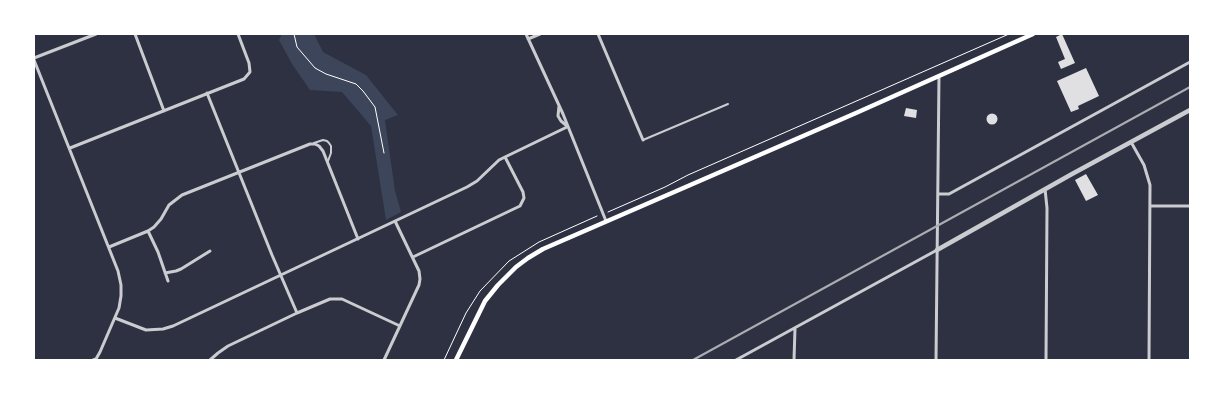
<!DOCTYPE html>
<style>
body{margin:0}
#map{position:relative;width:1224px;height:394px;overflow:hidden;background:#2d3142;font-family:"IBM Plex Sans",sans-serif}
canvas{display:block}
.frame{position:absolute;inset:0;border:35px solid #fff;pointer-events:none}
</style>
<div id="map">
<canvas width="1224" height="394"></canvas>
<div class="frame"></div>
</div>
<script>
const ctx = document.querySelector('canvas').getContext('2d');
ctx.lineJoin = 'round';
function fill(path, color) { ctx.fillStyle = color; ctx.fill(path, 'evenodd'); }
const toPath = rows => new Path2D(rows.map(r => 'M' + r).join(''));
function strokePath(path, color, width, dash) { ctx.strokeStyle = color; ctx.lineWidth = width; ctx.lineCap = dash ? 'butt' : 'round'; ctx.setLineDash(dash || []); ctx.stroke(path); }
fill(toPath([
 [282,34,314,34,323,52,366,75,398,115,385,120,395,191,401,212,386,220,371,126,342,92,310,90,292,64,279,40]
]), '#3c4559');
fill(toPath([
 [1062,34,1075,63,1061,69,1058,62,1065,59,1056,37],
 [1086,68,1099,96,1078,106,1079,109,1071,112,1057,81],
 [906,108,917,110,916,118,904,116],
 '986.5 119a5.5 5.5 0 1 1 11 0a5.5 5.5 0 1 1-11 0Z',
 [1086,174,1098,195,1086,201,1075,180]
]), '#e0e0e3');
strokePath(toPath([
 [294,34,297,47,315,68,326,74,356,84,363,91,375,107,384,153],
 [608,212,665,187,688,175,1009,34],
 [444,360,466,313,480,291,509,261,539,242,597,216]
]), '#fff', 1);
strokePath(toPath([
 [643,140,728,104],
 [314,143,323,140,327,141,329,143,331,146,331,153,328,161]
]), '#caccd0', 2);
strokePath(toPath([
 [135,34,164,111],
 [526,34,563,114,606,221],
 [598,34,643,140],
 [528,39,540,34],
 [34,58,96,34],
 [34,60,118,271,121,285,121,296,119,308,100,352,96,359,93,360],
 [207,93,272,255,297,313],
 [559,106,558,116,561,121,567,126],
 [1131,142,1144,165,1150,185,1149,360],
 [70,148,244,79,250,72,249,63,238,34],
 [1045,189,1047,208,1046,360],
 [938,194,949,194,1190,62],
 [1151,206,1190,206],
 [148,231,158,252,168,281],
 [109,247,148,231,154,227,161,219,169,205,182,195,310,144,315,144,319,146,323,151,358,239],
 [413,257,520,206,524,198,523,192,505,157],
 [165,273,176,271,181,269,210,251],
 [115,318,146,330,163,329,173,326,467,187,477,181,499,160,505,157,567,127],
 [210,360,218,353,228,346,297,313,330,299,342,299,400,326],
 [384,360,419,285,420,279,419,271,395,221],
 [736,360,937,250],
 [794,360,795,328],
 [936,360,939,76]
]), '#caccd0', 3);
strokePath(toPath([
 [937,250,1072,174,1190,110]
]), '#caccd0', 4.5);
strokePath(toPath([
 [456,360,485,301,498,285,516,267,528,258,543,249,856,113,1033,34]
]), '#fff', 4.5);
strokePath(toPath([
 [693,360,1190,87]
]), '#abadb3', 2);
</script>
